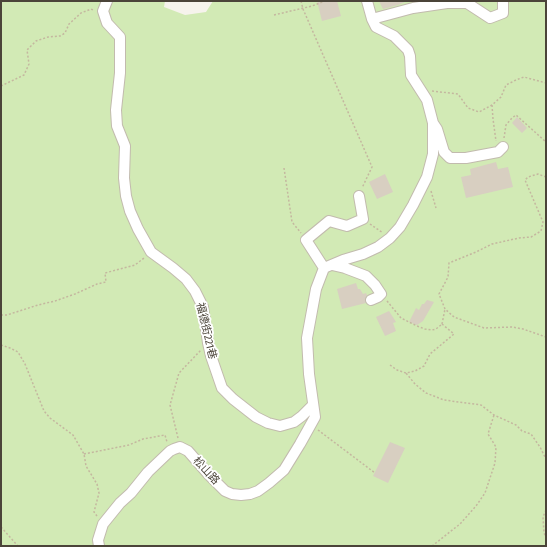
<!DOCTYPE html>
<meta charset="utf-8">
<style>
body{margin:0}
#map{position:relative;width:547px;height:547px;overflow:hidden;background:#f6f3ec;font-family:"Fira Sans Condensed",sans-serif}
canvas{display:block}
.frame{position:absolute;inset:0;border:2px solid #4b4439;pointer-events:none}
</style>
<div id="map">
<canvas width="547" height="547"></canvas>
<div class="frame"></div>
</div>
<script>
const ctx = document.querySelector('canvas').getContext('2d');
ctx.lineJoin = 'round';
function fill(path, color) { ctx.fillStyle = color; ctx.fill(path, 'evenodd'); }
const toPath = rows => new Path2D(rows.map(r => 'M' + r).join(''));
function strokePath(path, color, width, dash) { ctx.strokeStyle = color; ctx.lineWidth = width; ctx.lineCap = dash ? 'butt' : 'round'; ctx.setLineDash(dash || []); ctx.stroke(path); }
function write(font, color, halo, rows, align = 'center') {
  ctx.font = font + ' "Fira Sans Condensed","Noto Sans TC",sans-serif'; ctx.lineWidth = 3.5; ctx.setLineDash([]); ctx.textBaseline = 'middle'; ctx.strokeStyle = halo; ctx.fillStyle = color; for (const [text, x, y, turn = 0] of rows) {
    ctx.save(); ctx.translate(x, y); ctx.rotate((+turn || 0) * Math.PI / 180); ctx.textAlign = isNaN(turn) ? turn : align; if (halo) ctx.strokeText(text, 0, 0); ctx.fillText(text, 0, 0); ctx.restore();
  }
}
fill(toPath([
 [1,1,165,1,164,7,185,15,206,12,213,1,546,1,546,546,1,546]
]), '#d2eab5');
fill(toPath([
 [317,1,337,1,341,16,322,21],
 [379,1,407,1,398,5,383,9],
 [517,117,527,128,522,133,512,123],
 [496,162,498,169,508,167,513,187,466,198,461,177,471,175,470,169],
 [385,174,393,192,377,199,369,182],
 [356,283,358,289,360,289,363,294,366,293,367,295,365,300,366,303,342,309,337,289],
 [427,300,434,302,423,321,417,325,409,322,416,308,419,310,422,304,424,304],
 [389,311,396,322,393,323,396,331,385,336,376,317],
 [390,442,405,448,388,483,373,476]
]), '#d8cfc1');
const minor = toPath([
 [107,1,103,11,107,23,120,37,120,73,116,110,117,126,125,146,124,178,126,196,130,211,138,229,151,252,173,268,186,279,195,291,203,307,208,343,211,356,222,388,233,399,256,417,268,423,280,426,294,422,302,416,313,405],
 [367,1,372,19,376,27,394,36,408,50,410,56,411,75,427,100,433,123,437,129,444,152,450,158,466,158,498,152,503,147],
 [372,19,413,8,447,3,467,3,490,18,503,13,503,1],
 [332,265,345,268,366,276,375,285,381,294,378,297,371,300],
 [324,268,306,240,329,221,347,226,363,219,359,196],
 [99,546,98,540,103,524,120,503,131,493,148,472,170,451,174,449,180,447,188,451,209,475,225,491,232,494,241,495,250,494,258,491,269,483,284,470,300,444,315,417,309,374,307,338,316,289,324,268,343,260,363,254,378,247,390,238,400,227,413,205,427,177,433,154,433,123]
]);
strokePath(minor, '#c2bbae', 12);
strokePath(toPath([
 [301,1,303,9,372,167,362,188],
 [274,15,312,6,325,1],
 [1,86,24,75,29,64,27,50,36,41,48,37,60,36,65,33,69,24,81,13,91,9,93,10],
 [432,91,458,94,468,108,479,112,492,105,501,97,506,85,516,80,524,77,546,83],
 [492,105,493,119,496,141],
 [504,138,506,125,512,118,516,115,546,142],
 [284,168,292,222,301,233],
 [546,177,538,174,528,177,525,180,543,222,541,231,531,237,519,238,492,244,476,252,449,263,448,277,439,294,445,309,454,317,484,328,512,327,523,329,546,337],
 [431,191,436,208],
 [370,224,383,233],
 [387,301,401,318,417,326,425,329,432,330,436,329,441,325],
 [1,315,7,315,38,305,55,301,75,294,97,284,106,282,105,273,135,265,144,258],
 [442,324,454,334,430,354,424,366,415,371,406,373,415,384,426,393,444,400,481,405,494,415,516,425,522,431,531,434,540,447,546,459],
 [442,324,445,309],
 [1,345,10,348,18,352,25,364,44,411,50,418,73,435,84,454,86,466,97,484,99,493,94,512,97,516],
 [390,365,397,370,406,373],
 [318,430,375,473],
 [178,438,170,405,179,373,201,350],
 [84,454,129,445,143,439,165,435,167,442],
 [546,510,543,517,544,533,546,537],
 [1,527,18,546],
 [432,546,460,524,476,506,485,493,495,463,496,447,488,434,494,415]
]), '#c4b79f', 1.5, [2, 2]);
strokePath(minor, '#fff', 10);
write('11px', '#4b4439', '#fff', [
 ["福德街221巷",206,331,77],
 ["松山路",206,471,47]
]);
</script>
